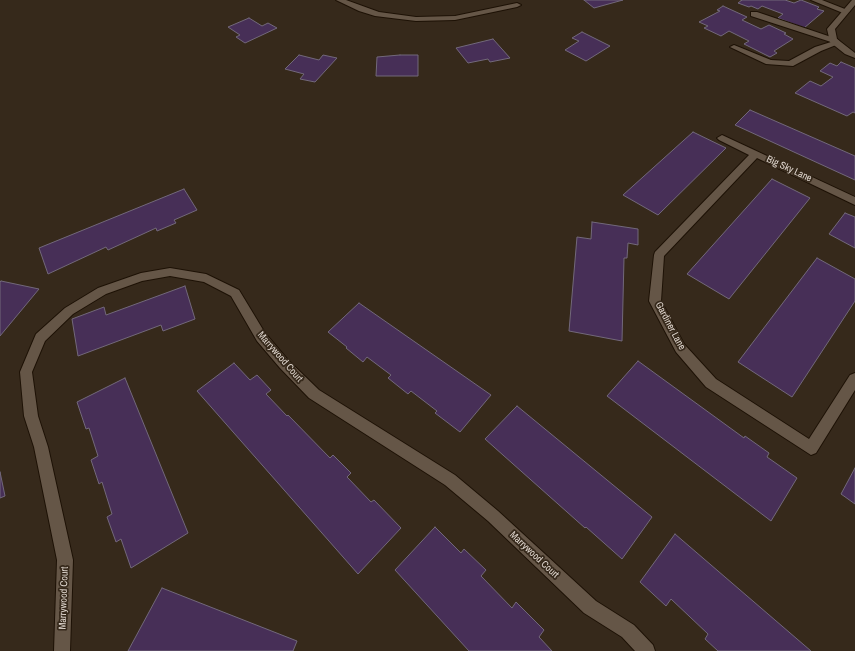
<!DOCTYPE html>
<style>
body{margin:0}
canvas{display:block;background:#36291b}
</style>
<canvas width="855" height="651"></canvas>
<script>
const ctx = document.querySelector('canvas').getContext('2d');
ctx.lineJoin = 'round';
function fill(path, color) { ctx.fillStyle = color; ctx.fill(path, 'evenodd'); }
const toPath = rows => new Path2D(rows.map(r => 'M' + r).join(''));
function strokePath(path, color, width, dash) { ctx.strokeStyle = color; ctx.lineWidth = width; ctx.lineCap = dash ? 'butt' : 'round'; ctx.setLineDash(dash || []); ctx.stroke(path); }
function write(font, color, halo, rows, align = 'center') {
  ctx.font = font + ' "Archivo Narrow",sans-serif'; ctx.lineWidth = 3.5; ctx.setLineDash([]); ctx.textBaseline = 'middle'; ctx.strokeStyle = halo; ctx.fillStyle = color; for (const [text, x, y, turn = 0] of rows) {
    ctx.save(); ctx.translate(x, y); ctx.rotate((+turn || 0) * Math.PI / 180); ctx.textAlign = isNaN(turn) ? turn : align; if (halo) ctx.strokeText(text, 0, 0); ctx.fillText(text, 0, 0); ctx.restore();
  }
}
const building = toPath([
 [584,0,623,0,594,8,584,0],
 [741,0,785,0,794,3,801,0,819,7,817,9,824,11,804,28,778,18,783,14,762,6,758,9,751,6,749,7,738,3,742,0,741,0],
 [723,6,747,17,742,20,761,29,769,25,786,33,784,34,793,39,774,51,777,53,770,57,744,44,749,41,729,31,721,36,704,28,708,26,699,22,720,11,717,10,723,6],
 [249,18,262,26,268,23,277,28,245,43,236,37,240,35,228,27,249,18],
 [582,32,610,46,586,61,565,50,579,41,572,38,582,32],
 [493,39,510,58,490,62,488,59,468,63,456,48,493,39],
 [299,55,319,60,323,55,337,58,315,82,300,79,304,74,285,69,299,55],
 [400,55,418,55,418,76,376,76,377,57,400,55],
 [841,62,855,68,855,113,853,112,847,116,795,93,810,81,821,86,833,77,820,71,830,63,837,66,841,62],
 [750,110,855,156,855,180,735,125,750,110],
 [693,132,726,148,658,215,623,195,693,132],
 [772,179,810,198,729,299,687,274,772,179],
 [184,189,197,210,174,220,176,223,157,231,156,228,108,250,106,247,48,274,39,248,184,189],
 [845,213,855,217,855,248,829,234,845,213],
 [592,222,638,229,638,245,628,243,627,258,624,258,622,341,569,331,577,237,591,239,592,222],
 [817,258,855,279,855,301,792,397,738,362,817,258],
 [1,281,39,289,0,336,0,282,1,281],
 [185,286,195,319,163,331,161,325,78,356,72,319,104,307,106,315,185,286],
 [359,303,491,395,460,432,435,413,437,411,411,391,408,394,388,378,391,375,367,357,363,362,346,348,347,347,328,332,359,303],
 [638,361,744,438,745,436,769,453,767,457,797,478,771,521,607,396,638,361],
 [234,363,250,380,257,375,271,390,266,394,287,416,288,415,330,458,333,455,351,473,347,477,371,502,374,500,401,528,358,574,197,391,234,363],
 [125,378,188,533,131,568,121,539,116,542,107,517,112,514,102,482,99,484,91,460,98,456,89,428,86,429,77,402,125,378],
 [517,406,652,517,622,559,586,527,585,528,485,439,517,406],
 [855,468,855,504,841,494,855,468],
 [0,472,5,496,0,498,0,472],
 [435,527,461,553,464,549,486,570,481,576,512,608,516,602,544,630,539,637,552,651,469,651,395,570,435,527],
 [675,534,811,651,718,651,705,639,708,634,671,599,666,606,640,582,675,534],
 [162,588,297,641,293,651,128,651,162,588]
]);
fill(building, '#472f57');
strokePath(building, '#72687a', 1);
const lane = toPath([
 [811,0,822,0,850,11,846,13,843,13,811,0],
 [751,12,757,12,837,39,841,43,821,51,793,66,766,64,730,47,734,45,771,60,789,61,815,47,831,42,751,16,751,12]
]);
const street = toPath([
 [336,0,346,0,379,12,416,17,455,16,517,3,521,5,517,7,455,20,416,21,375,16,359,11,336,0],
 [852,0,855,0,855,5,835,29,837,39,855,53,855,58,845,54,830,42,827,29,852,0],
 [722,135,855,197,855,205,757,158,664,256,661,301,684,344,716,379,809,439,850,375,855,373,855,390,816,453,811,455,706,387,676,352,649,301,654,255,655,252,749,155,719,140,717,138,722,135],
 [170,268,206,274,239,290,265,333,288,360,319,390,455,475,498,511,596,601,634,625,653,645,655,651,635,651,622,637,584,613,488,521,445,485,309,398,280,368,257,341,231,296,204,282,170,276,142,281,106,294,73,314,45,341,32,372,38,416,48,447,73,560,70,651,54,651,57,560,34,447,24,416,20,372,36,334,65,308,98,288,141,273,170,268]
]);
strokePath(lane, '#1d1105', 2);
strokePath(street, '#1d1105', 2);
fill(lane, '#655647');
fill(street, '#655647');
write('10px', '#dfd6ce', '#36291b', [
 ["Big Sky Lane",789,169,25],
 ["Gardiner Lane",670,326,62],
 ["Marrywood Court",280,357,49],
 ["Marrywood Court",534,555,43],
 ["Marrywood Court",64,598,-88]
]);
</script>
